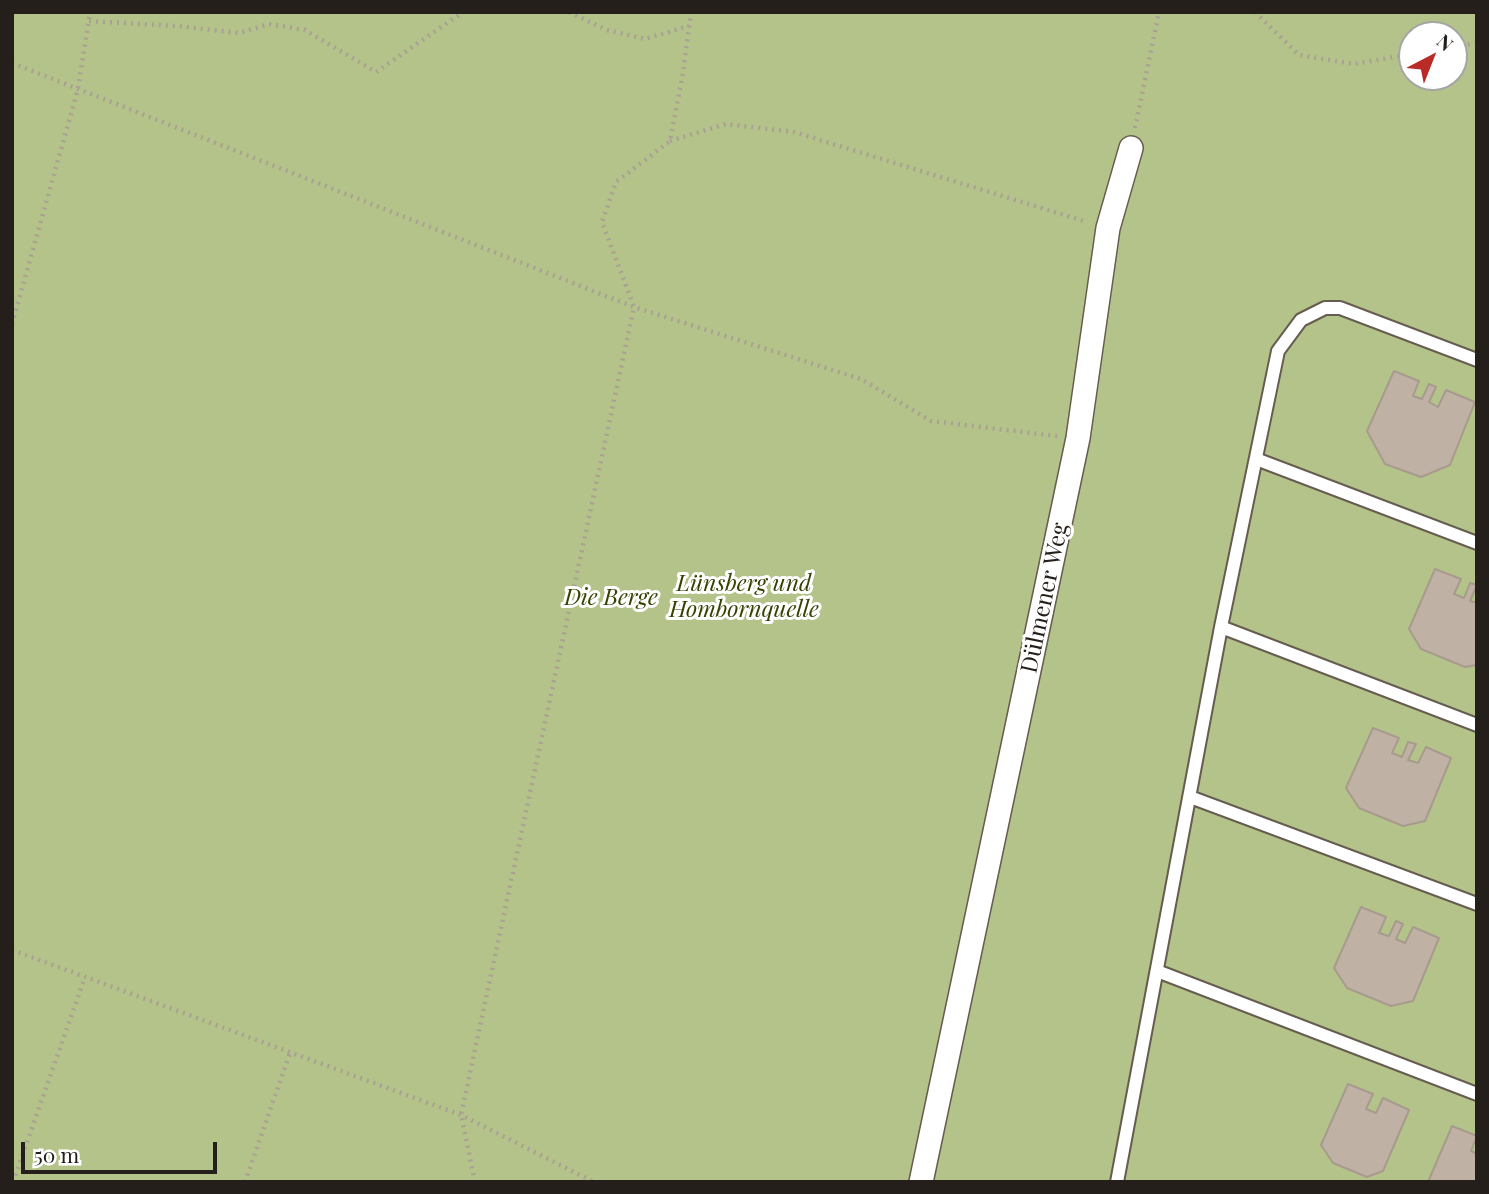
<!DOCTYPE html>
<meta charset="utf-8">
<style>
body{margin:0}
#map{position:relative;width:1489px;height:1194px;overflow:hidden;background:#ede0d1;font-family:"Playfair Display",serif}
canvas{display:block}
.frame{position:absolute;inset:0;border:14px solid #241f1a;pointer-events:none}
.north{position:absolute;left:1398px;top:21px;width:70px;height:70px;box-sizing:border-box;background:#fff;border:2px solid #a7a5a3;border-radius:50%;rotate:42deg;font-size:19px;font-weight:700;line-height:28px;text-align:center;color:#241f1a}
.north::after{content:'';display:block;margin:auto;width:24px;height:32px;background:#ba2b28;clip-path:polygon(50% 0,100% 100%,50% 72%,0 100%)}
.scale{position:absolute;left:21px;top:1142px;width:196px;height:32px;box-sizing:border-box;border:4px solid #241f1a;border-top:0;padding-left:9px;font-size:21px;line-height:24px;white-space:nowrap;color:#241f1a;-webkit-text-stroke:5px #fff;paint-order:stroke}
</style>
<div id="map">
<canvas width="1489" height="1194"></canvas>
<div class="frame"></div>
<div class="north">N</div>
<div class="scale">50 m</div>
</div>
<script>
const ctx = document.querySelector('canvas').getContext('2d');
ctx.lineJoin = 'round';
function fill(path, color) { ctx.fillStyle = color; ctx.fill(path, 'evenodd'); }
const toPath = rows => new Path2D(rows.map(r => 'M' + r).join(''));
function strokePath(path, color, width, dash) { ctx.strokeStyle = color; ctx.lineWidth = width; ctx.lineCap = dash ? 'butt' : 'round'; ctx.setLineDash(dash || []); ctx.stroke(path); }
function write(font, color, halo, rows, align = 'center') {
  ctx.font = font + ' "Playfair Display",serif'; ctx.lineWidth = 6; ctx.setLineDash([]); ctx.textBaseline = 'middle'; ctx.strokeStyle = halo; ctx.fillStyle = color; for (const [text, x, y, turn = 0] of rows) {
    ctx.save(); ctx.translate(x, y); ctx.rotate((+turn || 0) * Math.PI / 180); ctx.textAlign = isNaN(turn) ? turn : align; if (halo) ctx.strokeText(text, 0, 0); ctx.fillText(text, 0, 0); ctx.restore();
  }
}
fill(toPath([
 [12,12,1477,12,1477,1182,12,1182],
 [1412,35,1454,35,1454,77,1412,77]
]), '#b3c389');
const building = toPath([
 [1394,371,1419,381,1413,396,1422,399,1429,384,1436,387,1429,402,1438,407,1446,390,1475,402,1450,465,1421,477,1385,464,1367,431,1394,371],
 [1435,569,1461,579,1454,594,1464,598,1470,583,1477,585,1470,601,1477,603,1477,665,1465,667,1421,649,1409,629,1435,569],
 [1373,728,1399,738,1392,753,1402,757,1408,742,1416,744,1408,760,1418,763,1426,747,1451,758,1425,821,1403,826,1359,808,1346,788,1373,728],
 [1361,907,1386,917,1379,933,1389,936,1396,921,1403,924,1396,939,1405,943,1413,927,1439,938,1413,1001,1391,1006,1347,988,1334,968,1361,907],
 [1348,1084,1373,1094,1366,1109,1376,1113,1383,1098,1409,1110,1383,1171,1367,1177,1333,1163,1321,1145,1348,1084],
 [1452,1126,1477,1136,1471,1151,1477,1154,1477,1182,1428,1182,1452,1126]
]);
fill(building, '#bfb2a5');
strokePath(building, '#a89b8e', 2);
const service = toPath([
 [1256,459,1477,543],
 [1221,627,1477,725],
 [1190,797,1477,904],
 [1157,971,1477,1094],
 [1117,1182,1221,627,1278,351,1301,320,1325,308,1340,308,1477,360]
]);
const minor = toPath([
 [921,1182,1078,438,1108,228,1131,148]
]);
strokePath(service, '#675c50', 16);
strokePath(minor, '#675c50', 26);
strokePath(toPath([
 [569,12,607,30,645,39,689,26],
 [1255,12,1299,55,1354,64,1412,54],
 [89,21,177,26,239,33,269,24,305,30,376,72,463,12],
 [1454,47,1477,43],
 [12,63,634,307,861,379,931,421,1057,436],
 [1135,128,1159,12],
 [670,141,726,124,794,132,1087,222],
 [12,324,78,89,90,12],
 [12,950,461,1115,594,1182],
 [13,1182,85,977],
 [245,1182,290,1053],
 [475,1182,461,1115,634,307,602,222,616,182,670,141,683,73,691,12]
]), '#aaa094', 4.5, [2, 5]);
strokePath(service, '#fff', 12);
strokePath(minor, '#fff', 23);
write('italic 23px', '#364201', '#fff', [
 ["Lünsberg und",744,584],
 ["Hombornquelle",744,610],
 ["Die Berge",611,598]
]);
write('23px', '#241f1a', '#fff', [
 ["Dülmener Weg",1045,598,-78]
]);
</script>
